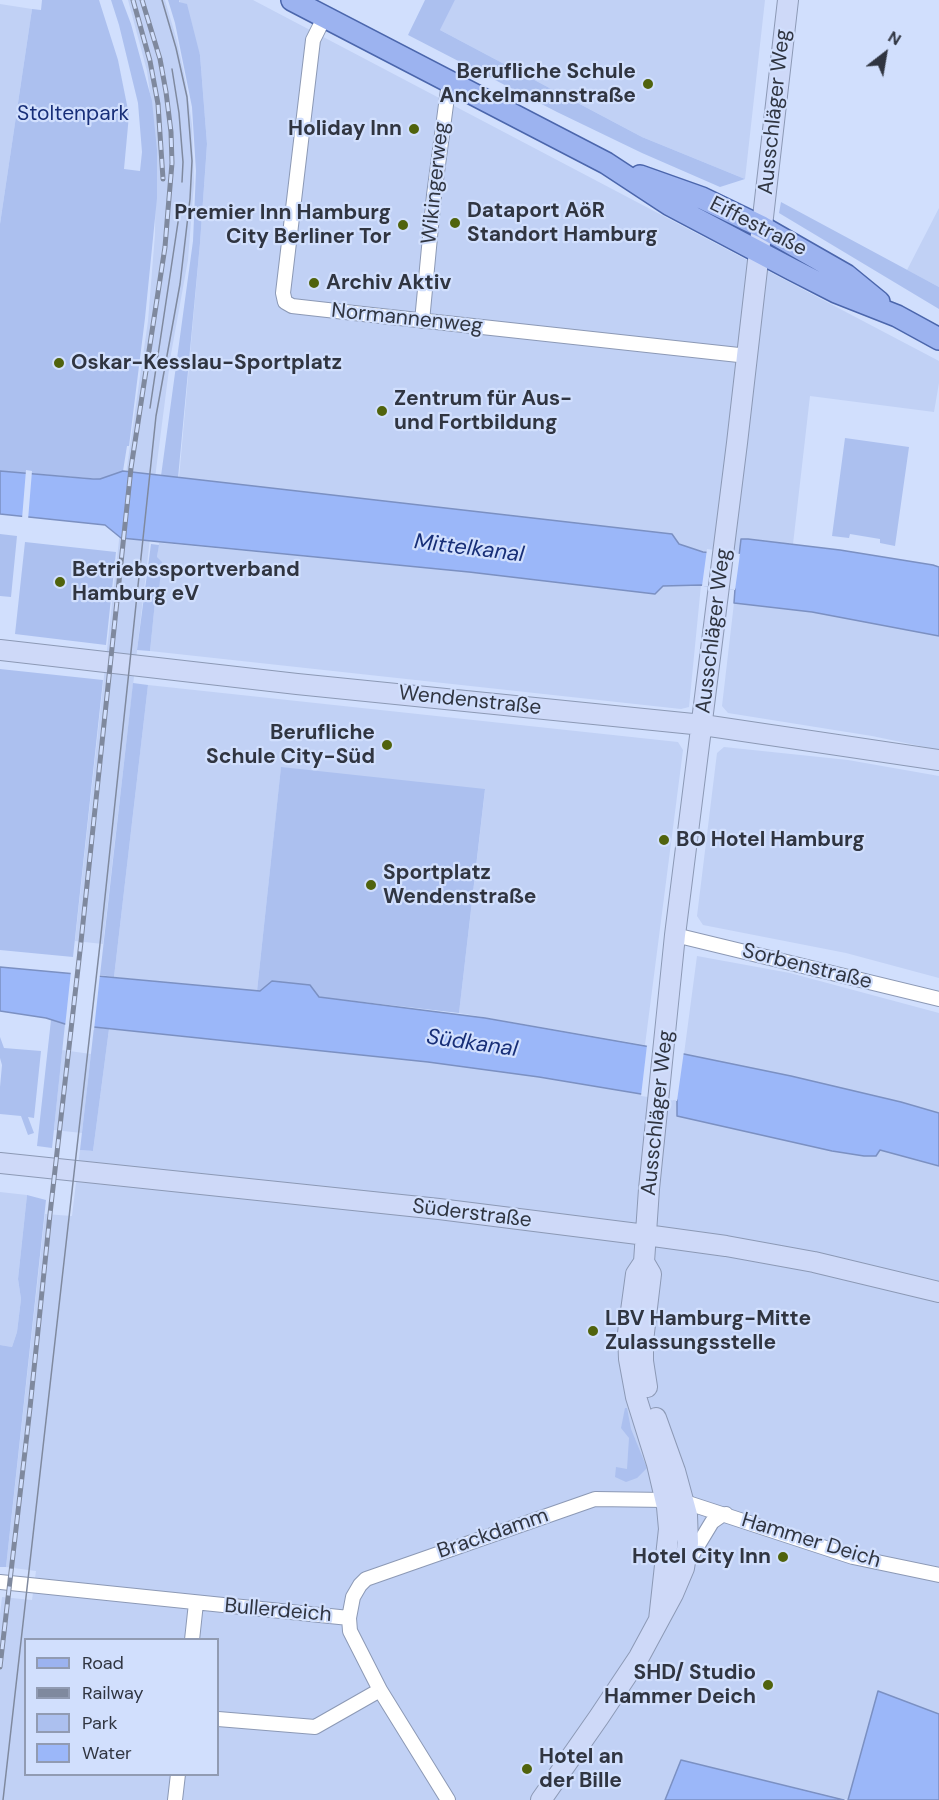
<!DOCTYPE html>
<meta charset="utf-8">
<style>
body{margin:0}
#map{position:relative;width:939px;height:1800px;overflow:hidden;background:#d1dffd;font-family:"DM Sans",sans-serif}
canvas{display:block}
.legend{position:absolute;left:24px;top:1638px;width:195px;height:138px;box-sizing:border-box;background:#d1dffd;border:2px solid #919bb2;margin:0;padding:8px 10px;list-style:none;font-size:18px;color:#303541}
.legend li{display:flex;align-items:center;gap:12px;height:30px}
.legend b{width:30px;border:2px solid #919bb2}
.north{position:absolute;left:855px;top:24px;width:60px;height:60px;-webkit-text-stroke:4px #d1dffd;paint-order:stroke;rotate:31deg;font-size:16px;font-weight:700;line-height:24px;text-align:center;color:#303541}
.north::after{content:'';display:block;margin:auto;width:21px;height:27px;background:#303541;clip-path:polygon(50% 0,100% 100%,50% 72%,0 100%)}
</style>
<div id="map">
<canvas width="939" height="1800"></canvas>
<ul class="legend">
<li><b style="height:8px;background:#9cb3f0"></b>Road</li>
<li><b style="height:8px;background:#7f899e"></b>Railway</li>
<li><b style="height:16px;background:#acc0ef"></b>Park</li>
<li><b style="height:16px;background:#9bb7f9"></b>Water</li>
</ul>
<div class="north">N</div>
</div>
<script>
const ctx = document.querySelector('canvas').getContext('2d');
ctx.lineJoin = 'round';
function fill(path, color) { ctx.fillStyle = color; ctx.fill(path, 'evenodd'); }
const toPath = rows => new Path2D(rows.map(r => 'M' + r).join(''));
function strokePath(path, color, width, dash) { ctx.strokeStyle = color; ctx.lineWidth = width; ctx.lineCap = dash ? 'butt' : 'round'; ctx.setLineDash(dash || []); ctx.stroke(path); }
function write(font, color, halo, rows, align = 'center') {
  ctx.font = font + ' "DM Sans",sans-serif'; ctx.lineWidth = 4.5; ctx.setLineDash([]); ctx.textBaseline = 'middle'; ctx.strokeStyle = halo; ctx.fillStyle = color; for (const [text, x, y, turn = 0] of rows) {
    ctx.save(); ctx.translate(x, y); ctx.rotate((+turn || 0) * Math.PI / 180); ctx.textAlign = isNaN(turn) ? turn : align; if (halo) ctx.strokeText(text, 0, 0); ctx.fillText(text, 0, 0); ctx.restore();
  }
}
fill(toPath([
 [128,0,165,0,177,41,186,83,192,125,194,183,188,260,171,354,156,470,149,547,103,944,75,941,127,467,148,321,155,234,156,153,153,116,147,71],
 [179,0,253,0,939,361,939,383,934,412,810,396,793,544,748,539,740,556,703,552,679,544,672,534,179,478,200,243,207,144,200,55],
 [455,0,765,0,745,179,642,137,440,30],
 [0,4,32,9,0,224],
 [939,208,939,287,907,270],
 [151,542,469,572,655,594,663,586,701,585,689,707,681,709,150,651,156,591,159,588,157,557,159,543],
 [734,603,812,612,939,636,939,750,872,736,728,713,722,706],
 [148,685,678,742,683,750,645,1045,459,1013,485,790,281,768,257,991,114,977],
 [724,747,848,760,939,776,939,978,846,953,703,925,697,916,717,753],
 [697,956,790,973,939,1013,939,1113,901,1102,791,1076,684,1054],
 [109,1029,428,1062,539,1077,678,1100,677,1116,832,1151,864,1156,880,1150,939,1166,939,1714,878,1691,848,1800,681,1760,665,1800,0,1800,0,1614,2,1597,32,1600,36,1571,6,1567,45,1214,72,1216,80,1150,93,1151],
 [26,1640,218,1640,218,1774,26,1774],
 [62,1050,91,1054,82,1133,54,1130],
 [0,1192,27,1195,18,1279,21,1299,17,1332,12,1347,0,1345]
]), '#c1d1f5');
fill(toPath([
 [42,0,99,0,118,60,129,115,124,169,140,171,142,152,138,103,119,25,111,0,122,0,131,24,152,101,157,150,157,198,145,318,129,446,127,446,123,471,100,479,0,471,0,224,32,9,41,10],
 [168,0,179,0,179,2,187,4,200,55,207,144,200,243,178,478,161,476,193,241,196,171,192,107,175,23],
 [425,0,455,0,440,30,642,137,745,179,720,187,642,153,557,112,408,35],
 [781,202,939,287,939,309,779,213],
 [845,438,909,447,895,546,880,543,880,539,850,534,849,538,832,536],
 [0,534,17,536,11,597,0,596],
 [25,542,116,552,106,645,15,634],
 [151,544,159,545,157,557,162,562,159,589,156,592,150,651,137,650],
 [0,669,103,680,73,957,0,950],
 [133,683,148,685,114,977,100,975],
 [281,767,485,789,459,1013,319,997,309,985,272,981,260,991,257,991],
 [51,1020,65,1024,52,1148,37,1146],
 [94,1027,109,1029,93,1151,80,1150],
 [0,1037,4,1048,41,1051,34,1118,28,1117,34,1133,28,1135,21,1116,0,1114,0,1087,2,1065,0,1058],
 [27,1195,46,1200,6,1567,0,1567,0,1345,12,1347,17,1332,21,1299,18,1279],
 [625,1408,627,1408,631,1429,647,1468,637,1478,626,1482,615,1477,616,1467,627,1469,629,1438,621,1428]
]), '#acc0ef');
const water = toPath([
 [0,471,93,479,100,479,123,471,672,534,679,544,703,552,739,556,741,539,748,539,840,550,933,565,939,567,939,636,812,612,734,603,735,589,701,585,663,586,655,594,469,572,121,538,105,525,0,514,0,471],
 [0,967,260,991,272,981,310,985,319,997,485,1018,645,1046,791,1076,901,1102,939,1113,939,1166,880,1150,876,1156,864,1156,832,1151,677,1116,677,1100,539,1077,428,1062,65,1024,46,1018,0,1011,0,967],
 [878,1691,939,1714,939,1800,848,1800,878,1691],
 [681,1760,844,1800,665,1800,681,1760]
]);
fill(water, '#9bb7f9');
strokePath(water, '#7b90c2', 1.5);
fill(toPath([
 [26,470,32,471,28,520,22,519],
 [707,549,740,554,735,590,702,586],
 [71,971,100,974,94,1030,65,1027],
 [647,1045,684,1051,677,1101,641,1096]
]), '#d1dffd');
const street = toPath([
 [325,16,313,40,283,293,285,302,292,306,363,314,748,356],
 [422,321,434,195,449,82],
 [675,935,939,999],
 [689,1560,712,1522,722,1515,726,1514],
 [0,1582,349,1618,350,1631,380,1690,448,1800],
 [349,1618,353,1597,360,1585,366,1579,595,1499,666,1500,685,1502,853,1557,939,1575],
 [192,1640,196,1603],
 [218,1719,315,1727,380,1690],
 [175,1800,178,1774]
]);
const secondary = toPath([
 [0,650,297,684,703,725,939,760],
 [0,1163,439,1209,646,1235,726,1246,814,1262,939,1292],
 [644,1262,651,1274,643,1341,643,1361,647,1387],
 [659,1620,669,1529,667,1507,657,1464,636,1397,629,1359,628,1333,636,1274,644,1262,649,1189,675,935,737,443,788,0],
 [541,1800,599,1717,639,1657,673,1594,684,1568,688,1543,687,1515,675,1471,656,1418]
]);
const primary = toPath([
 [292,0,606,163,670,205,791,269,836,292,897,316,939,339],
 [640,176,702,198,762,227,846,275,879,302]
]);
strokePath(street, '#8c99b5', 16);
strokePath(secondary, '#8c99b5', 22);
strokePath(primary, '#4b66ac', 24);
strokePath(street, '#fff', 14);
strokePath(secondary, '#ced9f8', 20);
strokePath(primary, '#9cb3f0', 21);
strokePath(toPath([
 [172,69,179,113,183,162,182,182],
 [150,408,180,209],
 [3,1800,100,944,156,416,180,284,190,199,192,161,187,97,176,48,162,0]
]), '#7f899e', 1.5);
const rail = toPath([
 [133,0,150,61,158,104,163,179],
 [0,1667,30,1408,50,1214,81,942,131,468,165,247,168,210,172,163,171,132,166,92,160,59,142,0]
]);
strokePath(rail, '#7f899e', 5);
strokePath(rail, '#d1dffd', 3, [9]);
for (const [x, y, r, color] of [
 [648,84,6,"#50630d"],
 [414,129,6,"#50630d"],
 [455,223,6,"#50630d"],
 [403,225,6,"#50630d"],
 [314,283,6,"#50630d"],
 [59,363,6,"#50630d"],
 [382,411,6,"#50630d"],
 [60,582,6,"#50630d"],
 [387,745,6,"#50630d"],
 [664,840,6,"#50630d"],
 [371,885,6,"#50630d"],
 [593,1331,6,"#50630d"],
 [783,1557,6,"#50630d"],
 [768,1685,6,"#50630d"],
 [527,1769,6,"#50630d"]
]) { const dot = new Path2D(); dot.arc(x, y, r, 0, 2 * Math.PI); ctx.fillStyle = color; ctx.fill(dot); strokePath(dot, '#d1dffd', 2); }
write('bold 21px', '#303541', '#d1dffd', [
 ["Berufliche Schule",636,72,"right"],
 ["Anckelmannstraße",636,96,"right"],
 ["Holiday Inn",402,129,"right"],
 ["Dataport AöR",467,211],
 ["Standort Hamburg",467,235],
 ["Premier Inn Hamburg",391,213,"right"],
 ["City Berliner Tor",391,237,"right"],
 ["Archiv Aktiv",326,283],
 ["Oskar-Kesslau-Sportplatz",71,363],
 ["Zentrum für Aus-",394,399],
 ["und Fortbildung",394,423],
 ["Betriebssportverband",72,570],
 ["Hamburg eV",72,594],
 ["Berufliche",375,733,"right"],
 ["Schule City-Süd",375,757,"right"],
 ["BO Hotel Hamburg",676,840],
 ["Sportplatz",383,873],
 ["Wendenstraße",383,897],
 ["LBV Hamburg-Mitte",605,1319],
 ["Zulassungsstelle",605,1343],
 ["Hotel City Inn",771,1557,"right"],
 ["SHD/ Studio",756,1673,"right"],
 ["Hammer Deich",756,1697,"right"],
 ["Hotel an",539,1757],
 ["der Bille",539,1781]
], 'left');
write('21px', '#303541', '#d1dffd', [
 ["Ausschläger Weg",775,112,-84],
 ["Wikingerweg",436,183,-84],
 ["Eiffestraße",758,227,27],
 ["Normannenweg",407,319,6],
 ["Ausschläger Weg",714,631,-83],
 ["Wendenstraße",470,701,6],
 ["Sorbenstraße",807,967,14],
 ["Ausschläger Weg",658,1113,-84],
 ["Süderstraße",472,1214,7],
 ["Brackdamm",493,1534,-19],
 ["Hammer Deich",811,1541,17],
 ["Bullerdeich",278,1611,5]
]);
write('21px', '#182f79', '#d1dffd', [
 ["Stoltenpark",73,114]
]);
write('italic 22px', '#172e77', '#d1dffd', [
 ["Mittelkanal",469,549,7],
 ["Südkanal",472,1044,8]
]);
</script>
